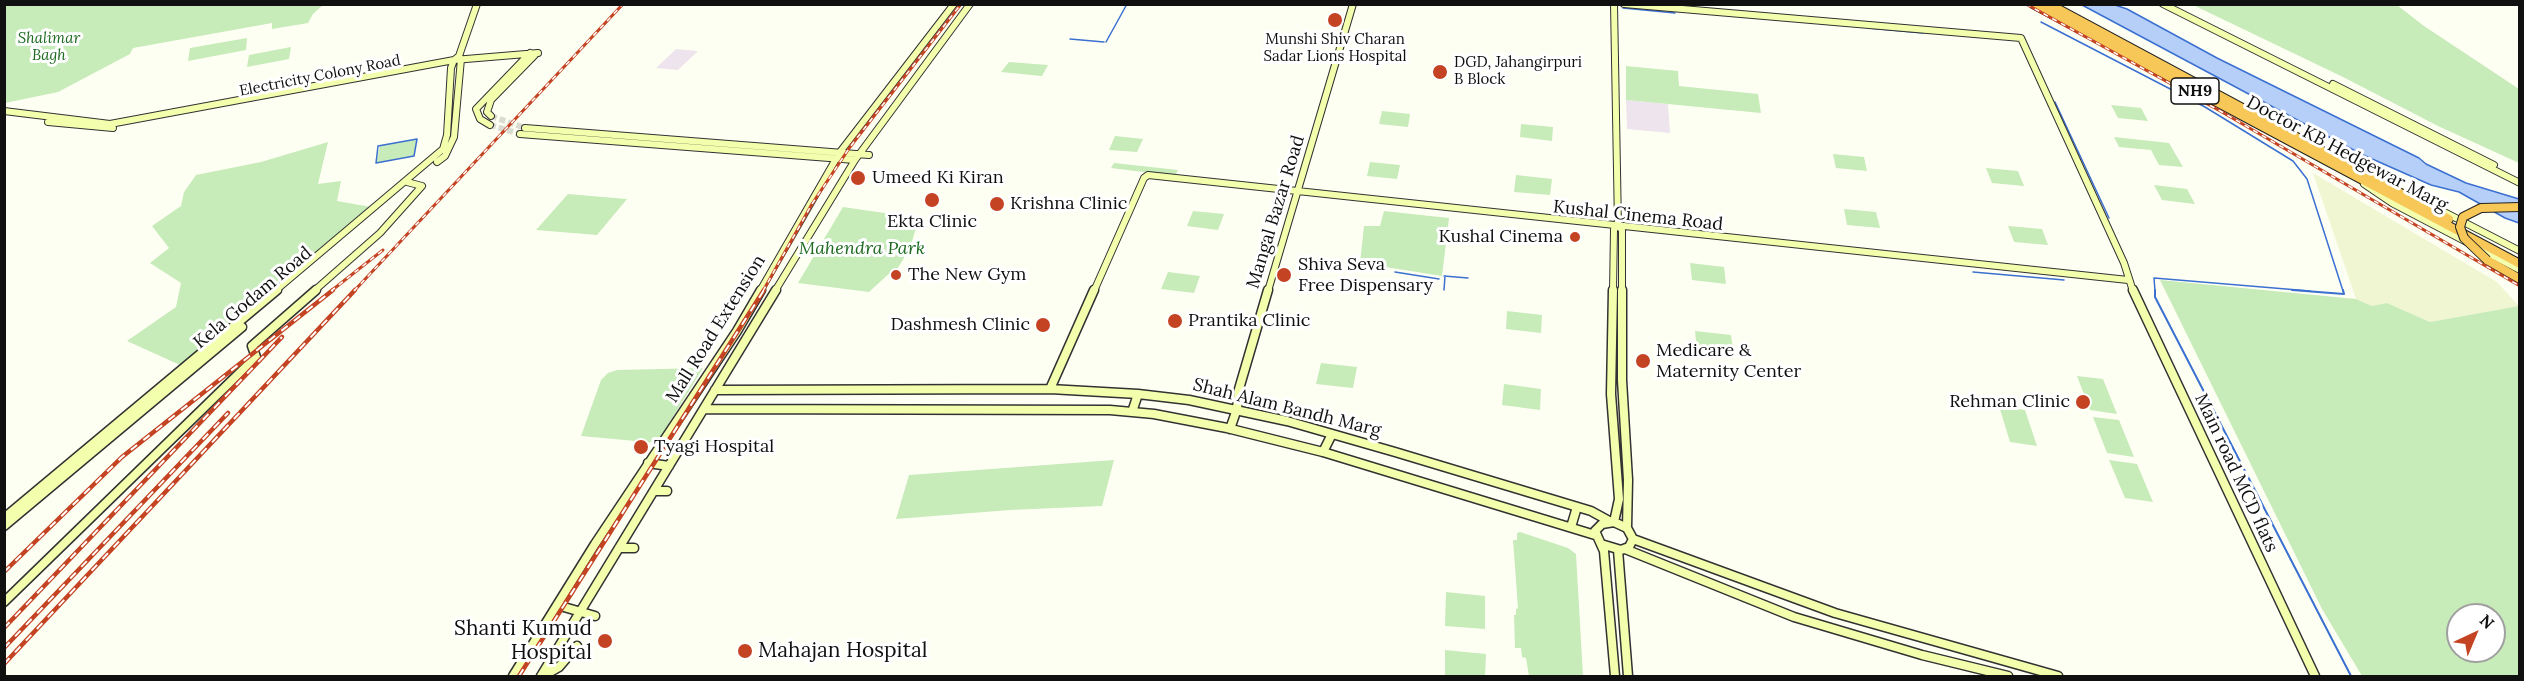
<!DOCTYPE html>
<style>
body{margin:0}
#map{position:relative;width:2524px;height:681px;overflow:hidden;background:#fefff3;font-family:Lora,serif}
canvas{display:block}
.frame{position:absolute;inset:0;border:6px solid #101010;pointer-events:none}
.north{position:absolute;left:2446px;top:603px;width:60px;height:60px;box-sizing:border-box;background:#fff;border:2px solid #9f9f9f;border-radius:50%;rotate:44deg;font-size:16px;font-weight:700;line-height:24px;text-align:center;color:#101010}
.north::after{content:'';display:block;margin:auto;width:21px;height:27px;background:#c44323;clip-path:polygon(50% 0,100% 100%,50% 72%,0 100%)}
</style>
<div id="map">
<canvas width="2524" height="681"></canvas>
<div class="frame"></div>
<div class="north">N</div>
</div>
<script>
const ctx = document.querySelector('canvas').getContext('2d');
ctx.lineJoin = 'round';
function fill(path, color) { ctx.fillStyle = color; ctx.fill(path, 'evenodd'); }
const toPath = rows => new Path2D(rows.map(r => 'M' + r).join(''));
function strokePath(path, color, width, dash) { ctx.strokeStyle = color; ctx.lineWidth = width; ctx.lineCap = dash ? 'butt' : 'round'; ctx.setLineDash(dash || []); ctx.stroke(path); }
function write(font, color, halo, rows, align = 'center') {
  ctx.font = font + ' Lora,serif'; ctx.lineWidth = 6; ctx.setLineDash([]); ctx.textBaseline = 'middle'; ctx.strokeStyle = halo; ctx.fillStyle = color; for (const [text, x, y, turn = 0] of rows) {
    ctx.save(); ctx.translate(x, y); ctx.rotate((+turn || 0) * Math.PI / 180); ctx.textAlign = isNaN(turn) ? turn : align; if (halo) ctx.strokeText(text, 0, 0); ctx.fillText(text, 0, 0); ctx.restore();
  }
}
fill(toPath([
 [676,49,698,51,678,70,656,68],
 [1626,100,1668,104,1670,133,1627,129]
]), '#eee4ed');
fill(toPath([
 [2313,173,2497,282,2519,306,2430,322,2387,303,2372,306,2356,299]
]), '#f0f6d2');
fill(toPath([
 [5,4,323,4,323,5,313,14,308,23,272,29,272,23,133,48,130,54,58,92,5,103],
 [2193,5,2397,5,2424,26,2519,89,2519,163,2438,126,2343,77],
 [247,38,246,50,188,61,190,48],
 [291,47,289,59,247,67,249,55],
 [1009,62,1048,65,1042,76,1001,72],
 [1626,66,1678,71,1679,86,1758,94,1761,113,1626,100],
 [2111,105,2141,108,2148,121,2118,118],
 [1382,111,1410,114,1408,127,1379,124],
 [1521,124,1553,127,1552,141,1520,137],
 [1115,136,1143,139,1137,152,1109,150],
 [2114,137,2169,143,2183,167,2159,165,2151,150,2119,147],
 [417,139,414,156,376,163,380,145],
 [328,142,318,184,341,181,337,201,371,207,180,365,127,341,176,307,181,283,150,263,169,248,152,226,181,206,184,192,196,175,261,162],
 [1833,154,1864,157,1867,171,1836,168],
 [1370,162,1400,165,1397,179,1367,176],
 [1114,163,1178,170,1175,176,1111,168],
 [1986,168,2018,171,2024,186,1992,183],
 [1516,175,1552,179,1550,195,1514,192],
 [2154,185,2187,189,2195,204,2162,200],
 [568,194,627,199,597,235,536,230],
 [843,207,919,218,910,248,896,271,893,270,869,292,798,283],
 [1844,209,1876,212,1880,228,1847,225],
 [1193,211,1224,214,1218,230,1187,226],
 [1384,211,1449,218,1442,276,1360,263,1364,226,1380,226],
 [2008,226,2042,229,2048,245,2014,242],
 [1690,263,1724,267,1726,284,1692,280],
 [1168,272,1200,276,1194,293,1161,289],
 [2160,280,2356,299,2372,306,2387,303,2430,322,2519,306,2519,676,2362,676,2322,609],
 [2458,615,2494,615,2494,651,2458,651],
 [1507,311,1542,315,1541,333,1506,329],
 [1695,331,1731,335,1734,355,1697,351],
 [1321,363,1357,367,1353,388,1316,384],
 [703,368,657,443,581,436,601,380,608,373,617,370],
 [2077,376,2103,379,2117,414,2090,410],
 [1504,384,1541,389,1540,410,1502,405],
 [1999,406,2025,410,2037,446,2010,442],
 [2093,417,2119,420,2134,457,2107,453],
 [1114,460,1102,506,1010,510,896,519,909,475],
 [2109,460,2137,464,2153,502,2125,498],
 [1520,532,1568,548,1576,554,1583,676,1529,676,1526,658,1522,657,1521,648,1515,648,1514,615,1516,615,1516,609,1518,608,1513,540,1517,540,1517,533],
 [1446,592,1485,596,1485,629,1445,626],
 [1445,650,1486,654,1485,676,1445,676]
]), '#c8ebba');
const water = toPath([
 [2082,5,2115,5,2127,9,2217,58,2419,158,2426,164,2466,183,2519,199,2519,223,2505,218,2459,192,2431,185,2361,154,2082,5]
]);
fill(water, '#b6cff8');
strokePath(water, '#3b70d1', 1.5);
strokePath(toPath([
 [1623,8,1675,13],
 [2041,22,2205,107,2293,161,2307,179,2343,291],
 [1868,28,1923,33],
 [1070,39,1104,42],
 [1106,42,1127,4],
 [2055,102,2109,218],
 [417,139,414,156,376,163,378,146,417,139],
 [1395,272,1439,279],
 [1973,272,2064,280],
 [1444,276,1468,278],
 [1444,290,1445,276],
 [2155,291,2154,278,2310,291]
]), '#3b70d1', 1.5);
strokePath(toPath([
 [2155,290,2155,297,2351,676],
 [2292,290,2344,294,2343,290]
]), '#3b70d1', 2);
strokePath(toPath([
 [491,116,525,128],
 [490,125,520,134]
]), '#dadbd1', 6, [6, 3]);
const secondaryFar1 = toPath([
 [1614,4,1618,226,1622,230,1622,291],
 [1624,4,2021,38,2124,263,2133,291],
 [2163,4,2520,183],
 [2333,84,2494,165],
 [4,111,110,124,454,60,538,53],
 [491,116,487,112,491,100,535,55],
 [48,122,113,128],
 [490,125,480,119,476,109,530,53],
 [525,128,869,155],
 [520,134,855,160],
 [437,162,445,156,454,137,461,59],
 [2364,184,2392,203,2520,270],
 [2415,197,2520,251],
 [275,291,443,149,447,135,451,68,454,60,459,56,477,4],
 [314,291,380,233,422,186,407,182],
 [760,291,840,152,954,4],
 [775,291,855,160,970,4],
 [1094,291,1144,178,1148,175,2128,280],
 [1268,291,1353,4],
 [1613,291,1614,229,1618,226]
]);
const secondary = toPath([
 [1613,290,1611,394,1619,499,1614,522],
 [1622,290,1622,380,1628,480,1627,528],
 [2133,290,2315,676],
 [1050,389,1094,290],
 [715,390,1050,389,1138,394,1189,400,1287,421,1395,452,1591,511,1611,522],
 [704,409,1110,410,1154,414,1227,428,1323,452,1595,535],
 [1132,412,1138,394],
 [1230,429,1237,409,1239,389,1268,290],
 [1323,452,1332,434],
 [648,463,669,466],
 [654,491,667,491],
 [4,518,277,290],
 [4,526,242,327],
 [1571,527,1577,507],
 [1633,539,1835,613,2058,676],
 [1601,544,1621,550,1629,547,1633,539,1627,528,1614,522,1602,524,1595,531,1604,551,1615,676],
 [619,548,634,548],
 [1625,549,1794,617,1922,655,2008,676],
 [1618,550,1628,676],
 [4,602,256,357,252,346,316,290],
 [557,605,595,616],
 [513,676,595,544,737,331,761,290],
 [541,676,776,290],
 [543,676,559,667,577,646]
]);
const highway = toPath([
 [2033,4,2520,264],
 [2049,4,2449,219],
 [2487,260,2520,279]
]);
strokePath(secondaryFar1, '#323232', 8);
strokePath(secondary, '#323232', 11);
strokePath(highway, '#212121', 10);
strokePath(secondaryFar1, '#f4ffae', 6);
strokePath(secondary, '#f4ffae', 8);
strokePath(highway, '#f7c858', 8);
const railFar1 = toPath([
 [2026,4,2222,112,2520,286],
 [331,291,383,250],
 [354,291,623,4],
 [763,291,812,204,850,147,961,4]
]);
const rail = toPath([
 [4,572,122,457,333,290],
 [4,628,282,337],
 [4,648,228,413],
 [4,664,355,290],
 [519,676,764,290]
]);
strokePath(railFar1, '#c44323', 3);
strokePath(rail, '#c44323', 4.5);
strokePath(railFar1, '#fff', 1.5, [5]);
strokePath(rail, '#fff', 2, [8]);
const highwayBridge = toPath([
 [2487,260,2464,238,2460,227,2463,217,2481,208,2520,207]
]);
strokePath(highwayBridge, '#212121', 10, []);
strokePath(highwayBridge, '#f7c858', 8);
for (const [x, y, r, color] of [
 [1335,20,8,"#c44323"],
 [1440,72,8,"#c44323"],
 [858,178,8,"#c44323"],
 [932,200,8,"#c44323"],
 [997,204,8,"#c44323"],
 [1575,237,6,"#c44323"],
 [896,275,6,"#c44323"],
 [1284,275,8,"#c44323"],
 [1175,321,8,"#c44323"],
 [1043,325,8,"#c44323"],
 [1643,361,8,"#c44323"],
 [2083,402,8,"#c44323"],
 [641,447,8,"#c44323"],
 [605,641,8,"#c44323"],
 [745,651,8,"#c44323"]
]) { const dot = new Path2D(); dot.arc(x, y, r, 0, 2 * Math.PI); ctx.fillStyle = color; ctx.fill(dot); strokePath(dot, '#fff', 2); }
write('italic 15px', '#1d6a20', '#fff', [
 ["Shalimar",49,39],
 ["Bagh",49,56]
]);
write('15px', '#101010', '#fff', [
 ["Munshi Shiv Charan",1335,40],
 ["Sadar Lions Hospital",1335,57],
 ["DGD, Jahangirpuri",1454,63,"left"],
 ["B Block",1454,80,"left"]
]);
write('15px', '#101010', '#fff', [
 ["Electricity Colony Road",320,76,-11]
]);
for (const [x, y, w] of [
 [2195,91,48]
]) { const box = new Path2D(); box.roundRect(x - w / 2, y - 13, w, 26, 4.5); ctx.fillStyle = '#fff'; ctx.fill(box); strokePath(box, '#101010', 1.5); }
write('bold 16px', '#101010', null, [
 ["NH9",2195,91]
]);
write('18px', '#101010', '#fff', [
 ["Doctor KB Hedgewar Marg",2347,154,28],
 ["Mangal Bazar Road",1276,212,-73],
 ["Kushal Cinema Road",1638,216,6],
 ["Kela Godam Road",253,298,-40],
 ["Mall Road Extension",716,329,-58],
 ["Shah Alam Bandh Marg",1287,408,14],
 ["Main road MCD flats",2236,473,65]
]);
write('18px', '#101010', '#fff', [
 ["Umeed Ki Kiran",872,178],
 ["Krishna Clinic",1010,204],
 ["Ekta Clinic",932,222,"center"],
 ["Kushal Cinema",1563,237,"right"],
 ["Shiva Seva",1298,265],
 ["Free Dispensary",1298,286],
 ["The New Gym",908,275],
 ["Prantika Clinic",1188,321],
 ["Dashmesh Clinic",1030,325,"right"],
 ["Medicare &",1656,351],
 ["Maternity Center",1656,372],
 ["Rehman Clinic",2070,402,"right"],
 ["Tyagi Hospital",654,447]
], 'left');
write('italic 18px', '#1d6a20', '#fff', [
 ["Mahendra Park",862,249]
]);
write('21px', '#101010', '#fff', [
 ["Shanti Kumud",592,629],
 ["Hospital",592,653],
 ["Mahajan Hospital",758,651,"left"]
], 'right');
</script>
